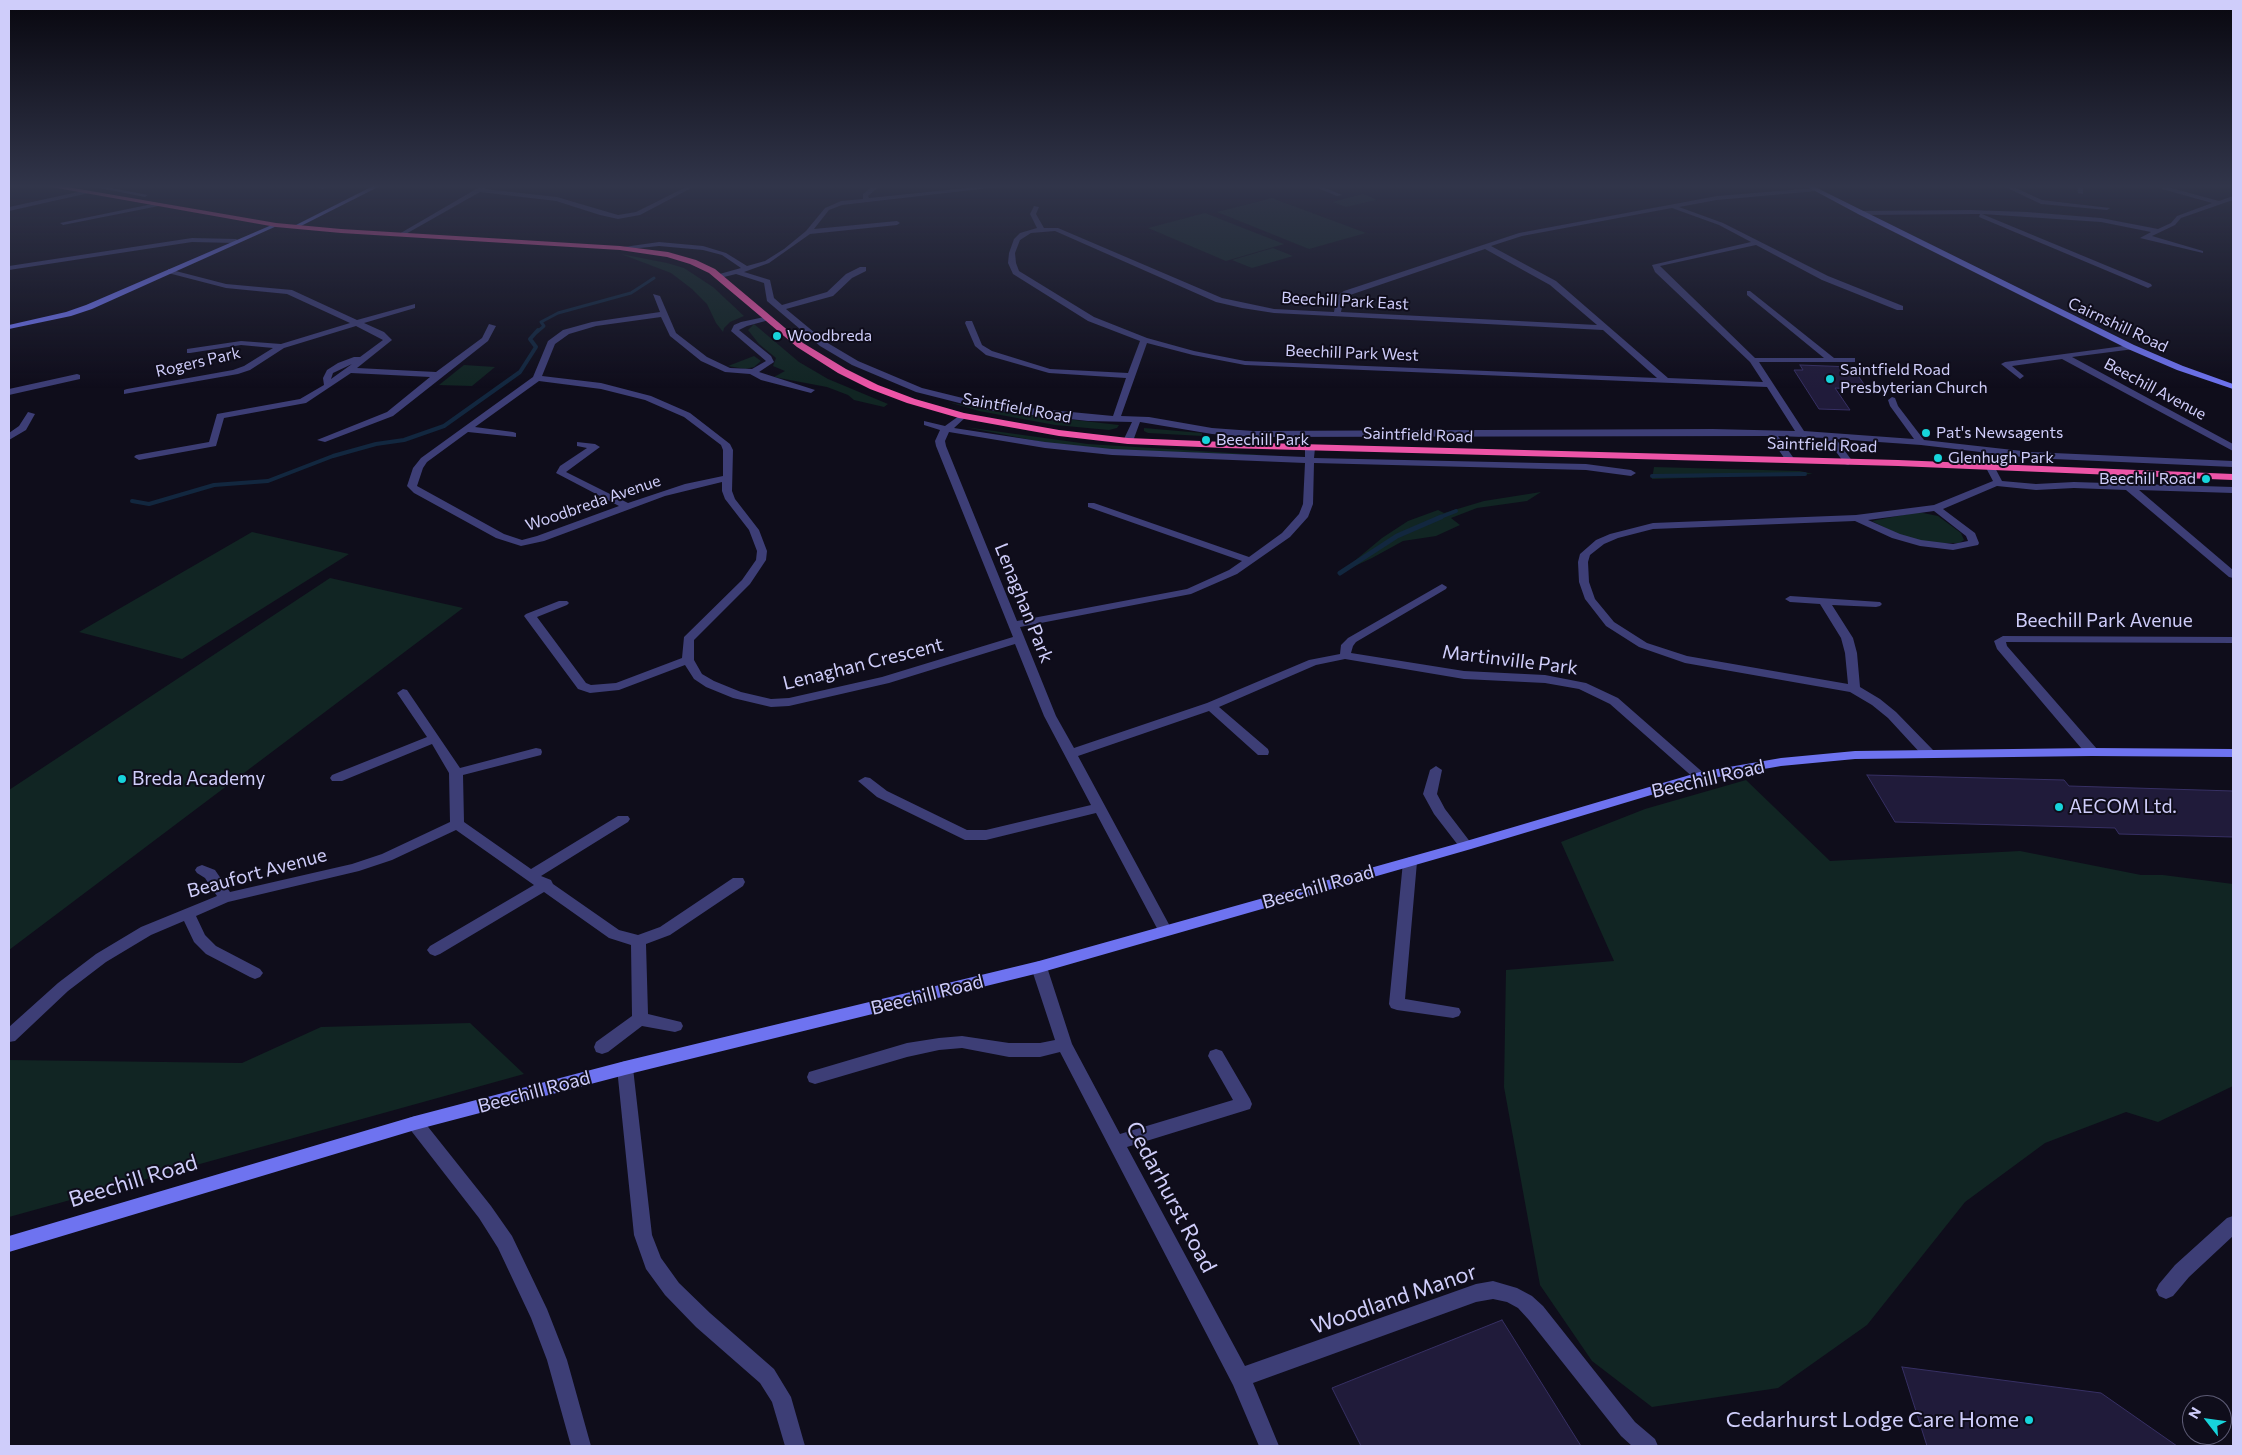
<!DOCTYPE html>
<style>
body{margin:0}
#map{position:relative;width:2242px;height:1455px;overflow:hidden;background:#0f0d1b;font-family:Commissioner,sans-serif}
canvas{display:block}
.frame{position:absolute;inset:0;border:10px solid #cfcdfa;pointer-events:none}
.north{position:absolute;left:2182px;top:1395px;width:50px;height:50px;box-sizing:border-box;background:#0f0d1b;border:1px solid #5c5a74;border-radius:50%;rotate:300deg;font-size:14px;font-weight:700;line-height:20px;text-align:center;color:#cfcdfa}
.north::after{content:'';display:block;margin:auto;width:18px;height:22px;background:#17d4db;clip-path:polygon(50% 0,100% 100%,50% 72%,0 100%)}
</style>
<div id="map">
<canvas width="2242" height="1455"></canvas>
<div class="frame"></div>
<div class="north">N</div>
</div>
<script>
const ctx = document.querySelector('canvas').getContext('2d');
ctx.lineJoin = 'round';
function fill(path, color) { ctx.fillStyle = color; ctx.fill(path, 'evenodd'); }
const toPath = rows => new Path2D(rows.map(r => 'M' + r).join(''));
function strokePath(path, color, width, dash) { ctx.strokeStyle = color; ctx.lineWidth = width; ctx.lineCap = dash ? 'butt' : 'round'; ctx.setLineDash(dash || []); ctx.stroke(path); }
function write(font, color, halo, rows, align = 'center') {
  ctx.font = font + ' Commissioner,sans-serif'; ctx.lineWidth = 4; ctx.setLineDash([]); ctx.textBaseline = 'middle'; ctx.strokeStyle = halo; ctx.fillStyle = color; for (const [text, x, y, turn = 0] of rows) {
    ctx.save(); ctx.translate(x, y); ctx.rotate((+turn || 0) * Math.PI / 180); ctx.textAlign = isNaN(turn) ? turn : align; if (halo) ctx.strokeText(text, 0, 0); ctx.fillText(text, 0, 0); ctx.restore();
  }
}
fill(toPath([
 [1363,194,1377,200,1346,207,1332,202],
 [1272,198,1366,233,1309,249,1217,212],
 [1205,213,1284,244,1226,261,1148,228],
 [1273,248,1293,256,1252,268,1232,260],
 [621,254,667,263,684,268,713,287,744,316,730,322,724,328,723,332,716,323,707,304,692,289,671,273],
 [754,324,799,362,828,379,888,404,884,407,854,400,848,395,827,387,774,377,785,371,773,366,776,358,759,344,748,330],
 [754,356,761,361,754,367,745,369,728,366],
 [464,365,495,367,472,386,439,385],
 [948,402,986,410,1119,425,1117,428,1109,430,1055,425,979,411],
 [965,427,1088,444,1279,456,1115,450,1047,443],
 [1144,428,1202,433,1202,436,1148,433,1144,431],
 [1654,467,1800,471,1813,474,1652,479],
 [1541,492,1527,501,1477,508,1451,518,1460,525,1436,536,1403,541,1372,558,1340,573,1382,538,1408,521,1438,510,1444,513,1484,501],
 [1918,512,1938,516,1961,533,1964,540,1959,543,1930,543,1899,535,1872,521],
 [252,532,349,554,182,659,79,632],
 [330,578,463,608,9,950,9,790],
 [1746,780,1830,861,2020,851,2141,875,2163,875,2233,884,2233,1086,2158,1122,2126,1112,2045,1143,1965,1202,1867,1325,1778,1388,1652,1407,1592,1361,1540,1285,1504,1087,1506,970,1614,961,1561,842,1645,809],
 [470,1023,524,1074,9,1217,9,1060,242,1063,321,1027]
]), '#112523');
strokePath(toPath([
 [537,332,544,326,541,322,558,313,631,293,654,278]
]), '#12273f', 3);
strokePath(toPath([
 [1652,476,1805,474],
 [132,501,149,504,214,485,268,481,333,456,376,444,404,440,444,426,520,372,536,347,530,339,538,330],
 [1438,518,1456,511]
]), '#12273f', 4);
strokePath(toPath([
 [1340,573,1397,536,1441,517]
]), '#12273f', 5);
const building = toPath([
 [1800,365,1852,367,1868,390,1835,388,1850,410,1819,409,1794,370,1803,370,1800,365],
 [1867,775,2064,780,2069,786,2233,791,2233,837,2119,834,2115,828,1895,822,1867,775],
 [1502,1320,1581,1446,1361,1446,1332,1388,1502,1320],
 [1902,1367,2101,1393,2177,1446,1927,1446,1902,1367]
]);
fill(building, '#201b3a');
strokePath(building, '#373064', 1);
fill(toPath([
 [42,185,49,185,46,187,42,185],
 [84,185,96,185,148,195,145,197,84,185],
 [313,185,322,185,326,187,323,189,313,185],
 [483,185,490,185,485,189,557,197,618,215,636,212,690,185,697,185,640,215,618,219,600,215,556,201,480,192,404,235,399,234,483,185],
 [874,185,881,185,868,196,869,198,996,185,1015,185,842,205,829,210,814,229,897,221,900,223,897,225,810,234,769,263,744,272,770,280,774,298,782,305,827,292,846,274,860,267,866,267,866,271,852,278,833,296,786,309,826,342,858,361,922,388,987,404,1113,416,1126,378,1049,373,986,355,975,346,965,323,966,321,972,321,982,345,992,351,1050,369,1128,373,1140,341,1088,321,1013,274,1008,263,1009,253,1014,239,1020,233,1037,228,1030,214,1034,206,1039,207,1036,214,1044,228,1058,228,1222,298,1274,309,1334,312,1337,296,1344,291,1519,233,1717,196,1815,188,1817,191,1717,200,1679,207,1723,223,1828,276,1903,306,1903,310,1897,310,1822,280,1756,245,1660,266,1755,358,1824,358,1747,295,1747,291,1750,291,1834,358,1855,358,1855,362,1759,362,1804,431,1914,439,1890,406,1888,400,1892,397,1895,398,1898,406,1924,440,2031,452,2233,461,2233,467,2031,458,1921,445,1836,439,1853,462,1848,465,1845,464,1826,438,1778,436,1795,460,1790,463,1787,462,1769,436,1253,437,1212,434,1140,422,1133,441,1128,444,1123,441,1132,422,1088,421,987,410,916,392,852,365,820,346,767,301,764,283,736,274,716,279,716,275,741,268,722,255,703,250,659,246,620,250,617,248,659,242,703,246,726,253,747,266,765,261,784,249,806,231,825,208,841,201,863,199,863,194,874,185],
 [1672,208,1719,225,1751,242,1652,265,1655,272,1750,362,1763,382,1668,378,1556,281,1491,246,1522,236,1672,208],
 [1055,231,1216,302,1242,308,1274,313,1603,330,1657,378,1245,361,1194,351,1147,338,1094,317,1019,271,1016,263,1015,253,1020,240,1031,233,1055,231],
 [1485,249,1550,285,1597,325,1341,312,1344,297,1350,295,1485,249],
 [1147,343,1193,355,1245,365,1767,387,1795,431,1713,429,1253,431,1212,428,1149,417,1121,416,1147,343],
 [1310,185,1318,185,1342,195,1337,196,1310,185],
 [1510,185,1520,185,1524,187,1521,189,1510,185],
 [2001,185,2009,185,2042,200,2110,208,2107,210,2041,204,2001,185],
 [2077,185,2083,185,2083,194,2078,193,2077,185],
 [2164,186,2219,201,2233,196,2233,200,2181,218,2175,225,2152,236,2203,251,2203,253,2140,238,2151,232,2101,222,1982,214,2151,284,2152,286,2148,288,1979,217,1980,214,1860,215,1857,213,1860,211,1971,210,2027,212,2101,218,2158,229,2171,223,2177,216,2212,203,2162,189,2164,186],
 [87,190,89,193,9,211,9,207,87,190],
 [157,203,159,206,63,225,60,223,157,203],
 [192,238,236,239,239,241,236,243,192,242,9,270,9,266,192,238],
 [168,269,226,284,292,290,357,320,415,304,415,308,364,323,384,332,392,340,357,368,436,372,482,338,489,324,496,326,488,341,393,416,325,442,317,440,387,412,430,377,351,373,306,403,224,418,216,446,139,460,134,457,136,455,209,442,217,414,300,399,324,385,323,378,327,370,338,363,354,357,360,357,383,340,356,326,284,348,250,370,238,374,124,394,124,390,127,389,233,370,244,366,273,348,241,345,190,353,187,353,187,349,241,341,281,344,350,323,287,294,226,288,168,273,168,269],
 [352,364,331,379,333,373,352,364],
 [653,294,660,296,676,333,707,357,730,368,752,369,766,361,731,331,734,325,741,322,769,316,769,320,747,326,739,330,771,356,774,362,759,372,815,390,811,393,761,380,750,374,725,372,701,361,670,336,661,317,596,326,569,334,555,344,542,376,601,383,651,396,690,413,730,444,733,450,732,491,735,499,759,530,767,551,766,560,750,584,694,640,694,660,702,674,714,681,741,692,771,699,789,698,882,677,1013,637,936,446,935,441,940,430,924,425,924,421,945,426,963,413,967,416,954,428,1045,442,1112,449,1305,457,1305,448,1310,445,1315,448,1314,458,1586,464,1631,470,1636,473,1631,476,1586,470,1314,463,1313,504,1308,517,1290,537,1237,574,1191,594,1020,627,1056,716,1074,748,1207,703,1309,660,1340,654,1341,645,1348,638,1442,584,1447,587,1446,589,1356,642,1353,646,1351,653,1464,671,1545,675,1586,683,1618,698,1707,776,1700,780,1695,779,1610,704,1579,689,1545,683,1464,679,1345,659,1316,665,1219,707,1268,749,1269,752,1268,755,1258,755,1209,711,1078,756,1172,930,1170,934,1165,935,1160,934,1096,813,986,840,965,840,877,797,858,781,865,777,870,778,887,791,967,830,986,830,1091,805,1044,716,1015,644,889,683,789,706,771,707,733,698,706,687,694,679,685,665,619,690,590,693,578,689,524,616,526,614,559,601,567,601,569,603,567,605,537,617,586,683,591,685,616,683,682,658,684,637,742,580,756,560,757,551,749,530,725,499,722,491,722,482,665,496,544,541,521,546,496,538,414,493,407,486,413,468,421,458,533,377,548,341,563,330,592,322,660,312,653,294],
 [539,381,601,389,645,400,684,417,721,445,723,450,723,476,685,484,628,503,566,472,600,447,595,444,577,442,577,446,587,448,560,466,556,473,619,506,537,536,522,540,504,534,417,486,423,468,427,462,468,432,516,437,516,433,513,432,475,427,539,381],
 [949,432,1045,448,1112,455,1305,463,1303,504,1299,514,1282,533,1249,557,1094,503,1088,503,1088,507,1242,561,1229,570,1187,589,1017,621,946,446,945,441,949,432],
 [2131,345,2134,345,2134,349,2072,357,2233,444,2233,451,2062,359,2012,366,2024,376,2020,379,2001,364,2005,362,2131,345],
 [77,374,80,375,80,379,9,395,9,389,77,374],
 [28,412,35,414,26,430,9,440,9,433,19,426,28,412],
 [1990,463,1993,464,2002,481,2036,484,2074,482,2233,487,2233,493,2139,490,2233,570,2233,578,2229,577,2126,490,2074,488,2036,490,1997,486,1943,509,1975,533,1979,543,1978,545,1953,550,1920,546,1892,538,1855,521,1653,529,1618,538,1604,544,1590,555,1588,562,1589,582,1595,599,1614,622,1647,643,1687,656,1848,684,1845,653,1841,638,1820,604,1790,602,1785,599,1790,596,1880,602,1882,604,1880,606,1876,607,1832,605,1853,638,1857,653,1860,687,1880,699,1896,712,1933,750,1934,753,1928,757,1923,756,1888,718,1872,705,1850,692,1685,663,1639,647,1606,626,1585,599,1579,582,1578,562,1580,554,1596,540,1610,534,1653,523,1856,515,1934,505,1993,481,1985,466,1990,463],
 [1934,511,1966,536,1968,541,1953,544,1921,540,1900,534,1868,520,1934,511],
 [2003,636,2233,637,2233,643,2006,642,2007,646,2097,749,2098,752,2092,756,2087,755,1997,649,1994,641,2003,636],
 [403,689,407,690,460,768,536,748,541,749,542,752,541,755,463,775,464,822,531,869,618,816,628,816,630,819,628,822,541,876,551,880,553,884,619,930,638,935,660,927,733,878,743,878,745,882,743,886,670,935,646,944,648,1014,681,1022,683,1026,681,1030,675,1032,642,1026,608,1052,602,1054,596,1052,594,1047,596,1042,632,1016,631,945,609,938,544,892,440,954,435,956,430,954,427,950,430,946,534,885,456,830,392,860,359,871,228,902,196,916,205,935,216,946,260,969,263,973,260,977,255,979,250,977,206,954,194,942,184,921,151,935,106,962,68,991,15,1041,9,1042,9,1027,58,983,96,954,141,927,217,896,205,878,197,873,195,870,197,867,202,865,215,870,230,892,352,864,382,854,450,822,449,773,432,744,342,781,332,781,330,778,332,775,427,737,397,693,403,689],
 [1436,766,1442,770,1437,794,1445,809,1471,843,1473,846,1471,849,1461,849,1434,814,1423,794,1430,770,1436,766],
 [1410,857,1415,859,1417,862,1405,999,1459,1008,1461,1012,1459,1016,1453,1018,1397,1010,1391,1008,1389,1004,1403,862,1405,859,1410,857],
 [1039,961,1044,963,1047,967,1072,1044,1120,1134,1233,1100,1208,1056,1210,1051,1216,1049,1222,1051,1250,1099,1252,1104,1250,1109,1127,1147,1245,1366,1476,1284,1493,1281,1517,1288,1532,1296,1543,1306,1635,1422,1655,1439,1658,1446,1632,1446,1621,1436,1529,1320,1518,1308,1507,1302,1493,1299,1476,1302,1253,1383,1279,1446,1259,1446,1233,1385,1060,1052,1040,1057,1009,1057,962,1048,939,1050,907,1057,815,1084,809,1082,807,1077,809,1072,907,1043,939,1038,962,1036,1009,1043,1040,1043,1055,1040,1031,967,1034,963,1039,961],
 [625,1061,631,1063,633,1068,652,1235,661,1258,679,1283,710,1313,774,1369,791,1397,805,1446,785,1446,772,1402,760,1383,696,1327,665,1295,646,1269,634,1235,617,1068,619,1063,625,1061],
 [415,1116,421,1118,491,1206,512,1236,547,1309,567,1360,591,1446,571,1446,547,1360,531,1318,498,1248,479,1218,409,1128,406,1123,409,1118,415,1116],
 [2233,1216,2233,1236,2189,1277,2173,1296,2166,1299,2159,1296,2156,1290,2159,1284,2175,1265,2227,1218,2233,1216]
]), '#3d3e76');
fill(toPath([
 [375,185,382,185,297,228,292,227,375,185],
 [1804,185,1811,185,2134,345,2183,366,2233,384,2233,389,2177,370,2128,349,1858,214,1804,185],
 [274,224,279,225,92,309,71,316,9,329,9,325,66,312,86,305,274,224],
 [2092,748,2233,749,2233,757,2092,756,1855,759,1781,766,1701,780,1471,849,1039,973,625,1075,415,1130,9,1252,9,1236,415,1116,625,1061,1039,961,1463,842,1700,772,1781,758,1855,751,2092,748]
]), '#6e73f0');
fill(toPath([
 [40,185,56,185,276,223,341,229,620,246,668,252,696,260,715,269,803,343,846,369,878,385,915,399,964,413,1059,430,1128,438,1225,442,1898,460,2233,474,2233,480,1898,466,1225,448,1128,444,1059,436,959,418,907,403,870,389,838,373,797,347,709,273,690,264,667,257,620,250,341,233,276,227,40,185]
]), '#ed54a7');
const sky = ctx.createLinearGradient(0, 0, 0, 388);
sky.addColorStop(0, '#08070f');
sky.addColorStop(0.48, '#31354a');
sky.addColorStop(1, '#31354a00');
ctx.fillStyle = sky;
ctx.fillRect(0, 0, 2242, 388);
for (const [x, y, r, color] of [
 [777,336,5,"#17d4db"],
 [1830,379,5,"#17d4db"],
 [1926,433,5,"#17d4db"],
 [1206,440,5,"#17d4db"],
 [1938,458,5,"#17d4db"],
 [2206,479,5,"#17d4db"],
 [122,779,5,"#17d4db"],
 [2059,807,5,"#17d4db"],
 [2029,1420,5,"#17d4db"]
]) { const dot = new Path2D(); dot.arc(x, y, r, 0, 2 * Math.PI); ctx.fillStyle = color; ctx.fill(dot); strokePath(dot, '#0f0d1b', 2); }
write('16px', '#cfcdfa', '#0f0d1b', [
 ["Beechill Park East",1345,301,3],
 ["Cairnshill Road",2118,325,25],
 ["Beechill Park West",1352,353,2],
 ["Rogers Park",198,362,-13],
 ["Beechill Avenue",2155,389,28],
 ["Saintfield Road",1017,408,10],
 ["Saintfield Road",1418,435,2],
 ["Saintfield Road",1822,445,2],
 ["Woodbreda Avenue",593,503,-19]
]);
write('16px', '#cfcdfa', '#0f0d1b', [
 ["Woodbreda",787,336],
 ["Saintfield Road",1840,370],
 ["Presbyterian Church",1840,388],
 ["Pat's Newsagents",1936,433],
 ["Beechill Park",1216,440],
 ["Glenhugh Park",1948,458],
 ["Beechill Road",2196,479,"right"]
], 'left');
write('19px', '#cfcdfa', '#0f0d1b', [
 ["Lenaghan Park",1024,603,68],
 ["Beechill Park Avenue",2104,621],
 ["Martinville Park",1510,660,7],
 ["Lenaghan Crescent",863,664,-14],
 ["Beechill Road",1708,779,-13],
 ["Beaufort Avenue",257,873,-15],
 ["Beechill Road",1318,887,-16],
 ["Beechill Road",927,995,-14],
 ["Beechill Road",534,1092,-15]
]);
write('19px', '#cfcdfa', '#0f0d1b', [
 ["Breda Academy",132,779],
 ["AECOM Ltd.",2069,807]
], 'left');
write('22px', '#cfcdfa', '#0f0d1b', [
 ["Beechill Road",133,1181,-17],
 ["Cedarhurst Road",1171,1197,62],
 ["Woodland Manor",1394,1299,-19]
]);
write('22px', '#cfcdfa', '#0f0d1b', [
 ["Cedarhurst Lodge Care Home",2019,1420]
], 'right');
</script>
